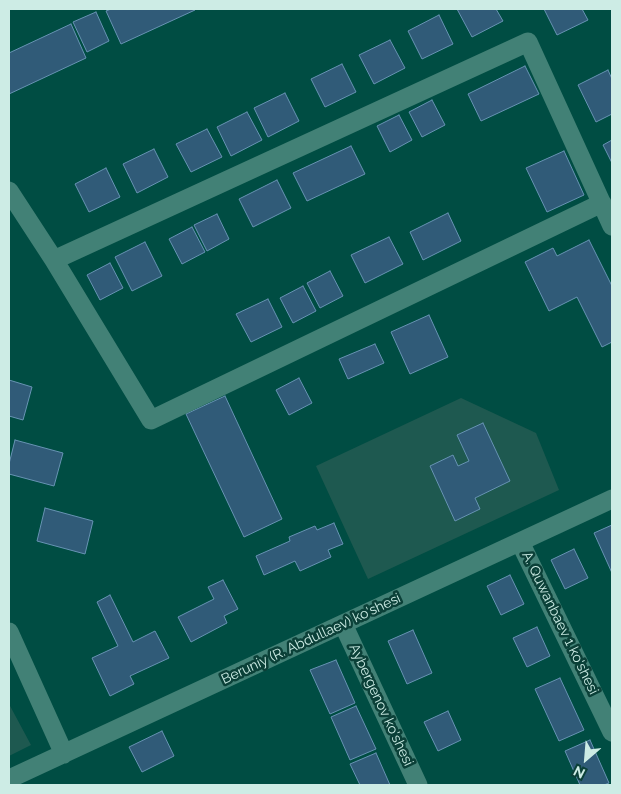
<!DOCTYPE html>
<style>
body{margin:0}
#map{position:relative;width:621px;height:794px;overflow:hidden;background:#004d43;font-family:Raleway,sans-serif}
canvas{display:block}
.frame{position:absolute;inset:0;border:10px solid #cdece5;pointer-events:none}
.north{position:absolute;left:561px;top:734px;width:50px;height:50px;-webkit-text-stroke:4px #0b4038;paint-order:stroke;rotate:207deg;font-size:14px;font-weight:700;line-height:20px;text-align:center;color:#cdece5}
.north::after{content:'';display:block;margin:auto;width:18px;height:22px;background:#cdece5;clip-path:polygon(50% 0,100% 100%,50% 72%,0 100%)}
</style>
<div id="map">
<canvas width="621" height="794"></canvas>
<div class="frame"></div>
<div class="north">N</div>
</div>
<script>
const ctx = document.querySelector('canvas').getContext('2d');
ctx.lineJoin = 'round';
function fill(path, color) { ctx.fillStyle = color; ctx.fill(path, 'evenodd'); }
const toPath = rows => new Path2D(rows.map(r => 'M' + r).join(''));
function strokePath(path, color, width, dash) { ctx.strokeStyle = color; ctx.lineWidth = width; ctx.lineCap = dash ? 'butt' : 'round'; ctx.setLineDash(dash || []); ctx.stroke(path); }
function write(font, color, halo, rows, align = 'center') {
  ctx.font = font + ' Raleway,sans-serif'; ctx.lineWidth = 5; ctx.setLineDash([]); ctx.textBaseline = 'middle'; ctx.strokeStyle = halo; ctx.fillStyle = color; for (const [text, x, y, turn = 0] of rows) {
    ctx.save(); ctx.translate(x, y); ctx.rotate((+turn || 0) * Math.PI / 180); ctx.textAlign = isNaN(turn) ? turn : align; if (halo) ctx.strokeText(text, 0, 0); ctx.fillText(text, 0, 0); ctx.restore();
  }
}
fill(toPath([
 [461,398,536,433,559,490,368,579,316,466],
 [9,704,31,745,9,756]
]), '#1e5950');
const building = toPath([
 [111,9,194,9,195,10,121,44,106,11,111,9],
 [457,9,496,9,503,21,472,37,457,9],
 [544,9,582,9,588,20,557,35,544,9],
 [96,12,109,41,87,52,73,22,96,12],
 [439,15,453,44,422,59,408,31,439,15],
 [71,24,86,58,9,94,9,53,71,24],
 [390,40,405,68,374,84,359,55,390,40],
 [342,64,356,92,325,107,311,79,342,64],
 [525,66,539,94,481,121,468,94,525,66],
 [608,70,612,79,612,114,596,122,578,85,608,70],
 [285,93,299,121,268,137,254,108,285,93],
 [432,100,445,125,422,137,409,112,432,100],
 [247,112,262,140,231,156,217,127,247,112],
 [399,115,412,140,390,152,377,126,399,115],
 [207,129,222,157,191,172,176,144,207,129],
 [612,140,612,163,603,145,612,140],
 [351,146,365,174,307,201,293,173,351,146],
 [154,149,168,177,137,193,123,164,154,149],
 [564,151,584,195,547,212,526,168,564,151],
 [106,168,120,197,89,212,75,184,106,168],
 [277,180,291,208,253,227,239,199,277,180],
 [448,213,461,241,423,260,410,232,448,213],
 [217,214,229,239,207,251,194,225,217,214],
 [192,227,205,252,182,264,169,239,192,227],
 [389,237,403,264,365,283,351,255,389,237],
 [589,240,612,286,612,342,602,347,577,297,549,311,525,262,553,248,557,256,589,240],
 [145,242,162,276,132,291,115,257,145,242],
 [110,263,123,288,100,300,87,275,110,263],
 [330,271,343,296,320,308,307,283,330,271],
 [303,286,316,311,293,323,280,298,303,286],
 [268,299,282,327,251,342,236,314,268,299],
 [429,315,448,357,410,374,391,332,429,315],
 [375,344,384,363,348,379,339,359,375,344],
 [299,378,312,403,289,415,276,390,299,378],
 [9,380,32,387,23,420,9,416,9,380],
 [225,396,282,519,244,537,186,414,225,396],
 [483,423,510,481,475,498,480,509,455,521,430,466,453,455,458,466,469,461,457,435,483,423],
 [15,440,63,453,54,486,9,474,9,464,15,440],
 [45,508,93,521,85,554,37,541,45,508],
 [334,523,343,544,328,550,331,557,300,571,295,561,264,575,256,556,290,541,289,537,315,526,317,530,334,523],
 [612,525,612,573,594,533,612,525],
 [574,549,588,578,565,589,551,560,574,549],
 [510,575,524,604,501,615,487,586,510,575],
 [223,580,238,609,224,616,227,623,191,642,178,617,214,599,208,587,223,580],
 [110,595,133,642,155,631,169,658,130,676,134,684,110,696,92,658,118,646,97,602,110,595],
 [537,627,550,656,527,667,513,638,537,627],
 [413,630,432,673,407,684,388,641,413,630],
 [336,660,355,703,330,714,310,670,336,660],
 [560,678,584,730,559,741,535,689,560,678],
 [356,706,376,749,350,760,331,717,356,706],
 [448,711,461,740,438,751,424,722,448,711],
 [162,731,174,756,142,772,129,747,162,731],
 [590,740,609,783,604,785,580,785,565,751,590,740],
 [376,753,390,785,360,785,350,764,376,753]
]);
fill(building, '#305b78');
strokePath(building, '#6793b3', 1);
strokePath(toPath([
 [9,191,54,260,151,420,602,203],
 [54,260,528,42,612,226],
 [520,542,612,732],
 [343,624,418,785],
 [9,632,64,754],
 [9,779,612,499]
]), '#428176', 19);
write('14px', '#cdece5', '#0b4038', [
 ["A. Quwanbaev 1 ko'shesi",560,623,64],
 ["Beruniy (R. Abdullaev) ko'shesi",311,639,-25],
 ["Aybergenov ko'shesi",381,705,65]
]);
</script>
